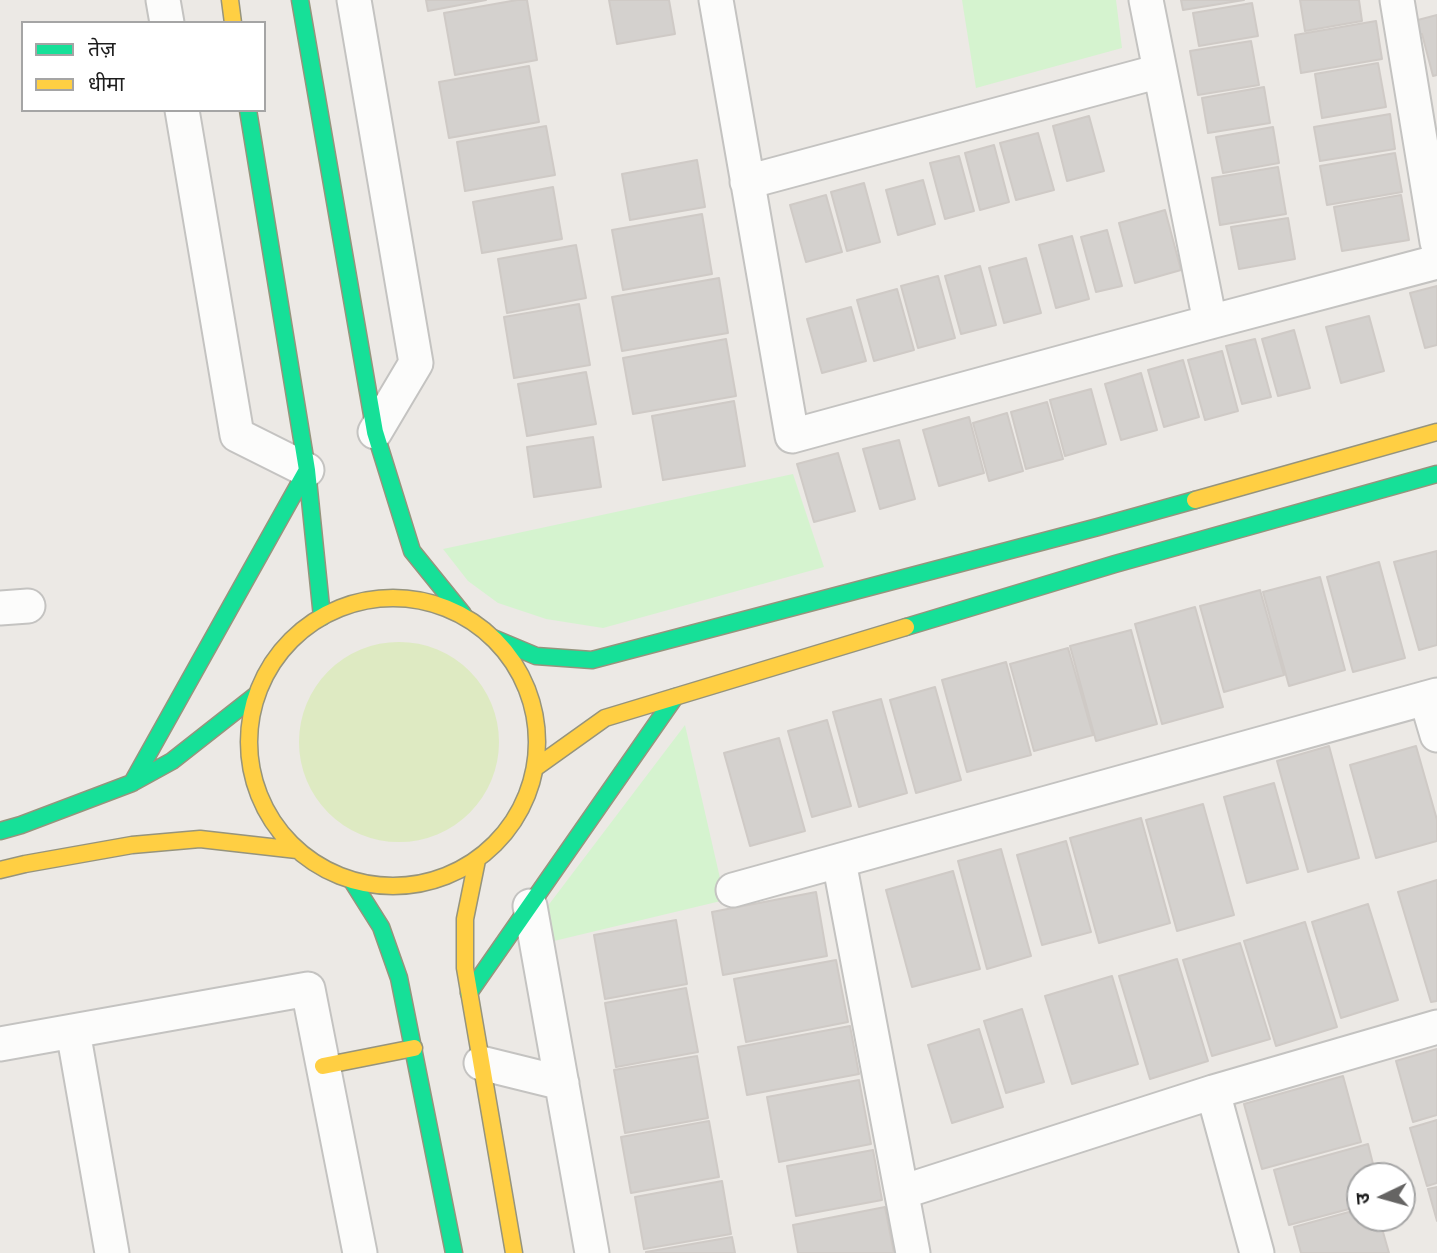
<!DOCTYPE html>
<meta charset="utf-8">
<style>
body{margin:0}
#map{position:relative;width:1437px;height:1253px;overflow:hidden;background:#ece9e5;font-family:Mulish,"Noto Sans Devanagari",sans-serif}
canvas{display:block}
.legend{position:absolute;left:21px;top:21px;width:245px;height:91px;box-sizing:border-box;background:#fff;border:2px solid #a5a5a5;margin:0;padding:9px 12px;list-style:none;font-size:21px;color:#1d1d1d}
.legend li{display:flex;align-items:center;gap:14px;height:35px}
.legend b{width:35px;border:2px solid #a5a5a5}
.north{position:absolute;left:1346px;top:1162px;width:70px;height:70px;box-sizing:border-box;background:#fff;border:2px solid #a5a5a5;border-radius:50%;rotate:265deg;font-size:19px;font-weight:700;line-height:28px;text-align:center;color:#1d1d1d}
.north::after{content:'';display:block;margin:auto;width:24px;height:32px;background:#656463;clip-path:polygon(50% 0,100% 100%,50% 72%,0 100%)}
</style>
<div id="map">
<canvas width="1437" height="1253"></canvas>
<ul class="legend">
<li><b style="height:9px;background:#16e098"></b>तेज़</li>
<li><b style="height:9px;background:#ffcf43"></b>धीमा</li>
</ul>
<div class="north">उ</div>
</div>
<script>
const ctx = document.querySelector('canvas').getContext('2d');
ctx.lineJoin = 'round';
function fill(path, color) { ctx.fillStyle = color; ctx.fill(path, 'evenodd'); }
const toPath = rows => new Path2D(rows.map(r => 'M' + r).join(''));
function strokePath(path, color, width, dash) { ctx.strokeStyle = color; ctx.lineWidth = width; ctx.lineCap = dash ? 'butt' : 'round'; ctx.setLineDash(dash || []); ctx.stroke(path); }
fill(toPath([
 '299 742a100 100 0 1 1 200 0a100 100 0 1 1-200 0Z'
]), '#deeac2');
fill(toPath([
 [962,0,1116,0,1122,48,976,88],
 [793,474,824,567,603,628,546,619,498,603,468,581,443,549],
 [685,725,725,900,554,941,547,907]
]), '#d5f3cf');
const building = toPath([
 [426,0,486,0,428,11,426,0],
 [517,0,527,0,537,60,455,75,444,13,517,0],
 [609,0,669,0,675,34,617,44,609,0],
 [1181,0,1244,0,1183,10,1181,0],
 [1300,0,1359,0,1362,21,1305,31,1300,0],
 [1252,3,1258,36,1199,46,1193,13,1252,3],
 [1437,15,1437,75,1433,76,1422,34,1417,35,1414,21,1437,15],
 [1376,21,1382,59,1301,73,1295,35,1376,21],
 [1251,41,1259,85,1198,95,1190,51,1251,41],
 [1378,63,1386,107,1322,118,1315,74,1378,63],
 [529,66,539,122,449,138,439,82,529,66],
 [1264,87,1270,123,1208,133,1202,98,1264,87],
 [1390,114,1395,149,1320,161,1314,127,1390,114],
 [1089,116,1104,171,1067,181,1053,126,1089,116],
 [546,126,555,175,465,191,457,142,546,126],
 [1273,127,1279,163,1223,173,1216,137,1273,127],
 [1038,133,1054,190,1016,200,1000,143,1038,133],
 [994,145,1009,202,980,210,965,153,994,145],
 [1395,153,1402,192,1327,205,1320,166,1395,153],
 [959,156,974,211,945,219,930,163,959,156],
 [697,160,705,207,630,220,622,174,697,160],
 [1278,167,1286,214,1220,225,1212,178,1278,167],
 [923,180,935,224,898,235,886,190,923,180],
 [864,183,880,242,847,251,831,192,864,183],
 [553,187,562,239,482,253,473,202,553,187],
 [826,195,842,252,806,262,790,205,826,195],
 [1401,195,1409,240,1342,251,1334,207,1401,195],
 [1165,210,1181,270,1135,283,1119,223,1165,210],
 [702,214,712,274,623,290,612,230,702,214],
 [1288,218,1295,259,1239,269,1231,227,1288,218],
 [1107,230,1122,286,1096,292,1081,237,1107,230],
 [1072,236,1089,299,1056,308,1039,245,1072,236],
 [576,245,586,298,507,313,498,259,576,245],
 [1026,258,1041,313,1004,323,989,268,1026,258],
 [980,266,996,325,961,334,945,276,980,266],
 [938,276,955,338,918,348,901,286,938,276],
 [719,278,728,333,622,351,612,297,719,278],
 [1437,286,1437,345,1425,348,1410,293,1437,286],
 [897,289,914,350,874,361,857,300,897,289],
 [579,304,590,365,514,378,504,317,579,304],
 [851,307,866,361,822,373,807,319,851,307],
 [1369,316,1384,371,1341,383,1326,327,1369,316],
 [1294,330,1310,388,1278,396,1262,339,1294,330],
 [726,339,736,396,633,414,623,358,726,339],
 [1255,339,1271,397,1242,404,1226,346,1255,339],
 [1222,351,1238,411,1205,420,1188,360,1222,351],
 [1183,360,1199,417,1164,427,1148,370,1183,360],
 [586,372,596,424,527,436,518,384,586,372],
 [1141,373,1157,430,1121,440,1105,384,1141,373],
 [1091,389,1106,444,1065,456,1050,400,1091,389],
 [734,401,745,466,663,480,652,416,734,401],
 [1047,402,1063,459,1026,469,1011,412,1047,402],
 [1007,413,1023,471,989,481,973,423,1007,413],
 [969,417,984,473,939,486,923,430,969,417],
 [593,437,601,487,534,497,527,447,593,437],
 [899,440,915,499,880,509,863,449,899,440],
 [838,453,855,511,814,522,797,464,838,453],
 [1437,551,1437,645,1419,650,1394,562,1437,551],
 [1379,562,1405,658,1353,672,1327,577,1379,562],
 [1320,577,1345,670,1289,686,1263,592,1320,577],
 [1260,590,1284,675,1224,692,1200,606,1260,590],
 [1195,607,1223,707,1162,724,1135,624,1195,607],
 [1131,630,1157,724,1096,741,1070,646,1131,630],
 [1068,648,1093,735,1034,751,1010,664,1068,648],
 [1006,662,1031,755,967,772,942,680,1006,662],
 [935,687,961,780,916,793,890,700,935,687],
 [881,699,907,793,859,807,833,712,881,699],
 [827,720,851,806,812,817,788,731,827,720],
 [779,738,805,831,750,846,724,753,779,738],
 [1329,746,1359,858,1308,872,1277,761,1329,746],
 [1416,746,1437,820,1437,841,1376,858,1350,765,1416,746],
 [1274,783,1298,869,1247,883,1224,797,1274,783],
 [1203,804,1234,915,1177,931,1146,820,1203,804],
 [1141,818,1170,923,1099,943,1070,838,1141,818],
 [1066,841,1091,932,1042,945,1017,855,1066,841],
 [1001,849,1031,956,987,969,958,861,1001,849],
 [953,871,980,969,912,987,886,890,953,871],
 [1437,880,1437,1001,1431,1002,1398,892,1437,880],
 [816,892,827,956,723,975,712,912,816,892],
 [1368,904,1398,1000,1341,1018,1312,922,1368,904],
 [676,920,687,984,605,999,594,935,676,920],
 [1305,922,1337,1027,1276,1046,1244,941,1305,922],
 [1240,943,1270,1039,1212,1056,1183,960,1240,943],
 [1177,959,1208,1061,1150,1079,1119,976,1177,959],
 [836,960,848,1022,746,1042,734,979,836,960],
 [1112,976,1138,1064,1072,1084,1045,996,1112,976],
 [686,988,698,1052,616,1067,605,1003,686,988],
 [1022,1009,1044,1082,1006,1093,984,1021,1022,1009],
 [850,1026,859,1074,747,1095,738,1047,850,1026],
 [979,1029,1003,1107,952,1123,928,1045,979,1029],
 [1437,1049,1437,1115,1413,1122,1396,1061,1437,1049],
 [697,1056,708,1118,625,1133,614,1070,697,1056],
 [1343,1076,1361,1142,1262,1169,1244,1104,1343,1076],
 [859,1080,871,1144,779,1162,767,1097,859,1080],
 [1437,1120,1437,1183,1427,1186,1410,1128,1437,1120],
 [709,1121,719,1177,631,1193,621,1137,709,1121],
 [1368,1144,1376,1176,1360,1176,1360,1206,1289,1225,1274,1170,1368,1144],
 [873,1150,882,1200,796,1216,787,1166,873,1150],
 [722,1181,731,1234,644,1249,635,1197,722,1181],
 [1437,1187,1437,1221,1428,1189,1437,1187],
 [885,1207,894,1253,798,1253,793,1225,885,1207],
 [1360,1209,1360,1218,1379,1218,1389,1253,1301,1253,1294,1227,1360,1209],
 [732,1237,735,1253,646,1253,646,1252,732,1237]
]);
fill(building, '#d4d1ce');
strokePath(building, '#cfcac6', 2);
const street = toPath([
 [163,0,167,23],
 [354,0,416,363,375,432],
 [716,0,792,436,1210,322,1437,262],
 [1146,0,1210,322],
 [1397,0,1437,242],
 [182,110,237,435,307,470],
 [747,182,1160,71],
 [0,608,28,606],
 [1426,698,1437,735],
 [839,861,913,1253],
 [733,890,1437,695],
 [530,906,592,1253],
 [73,1031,112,1253],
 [0,1044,308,989,360,1253],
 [481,1063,562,1083],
 [1213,1092,1257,1253],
 [902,1192,1213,1092,1437,1027]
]);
const fast = toPath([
 [300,0,375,432,412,551,463,614],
 [248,110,307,470,322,617],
 [906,627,1115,564,1437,474],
 [493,638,536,656,592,660,1098,527,1195,500],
 [132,783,307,470],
 [0,831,21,825,132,783,172,761,256,695],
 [352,881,381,927,399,978,454,1253],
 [469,993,675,697]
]);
const slow = toPath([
 [230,0,233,23],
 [1195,500,1437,432],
 '249 742a144 144 0 1 1 288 0a144 144 0 1 1-288 0Z',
 [535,768,605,718,906,627],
 [477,860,465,919,465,968,514,1253],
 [0,870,25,864,132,845,200,839,297,850],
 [323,1066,414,1048]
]);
strokePath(street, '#c4c3c1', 37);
strokePath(fast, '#96947d', 19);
strokePath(slow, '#96947d', 19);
strokePath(street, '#fcfcfb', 33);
strokePath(fast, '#16e098', 16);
strokePath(slow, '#ffcf43', 16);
</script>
